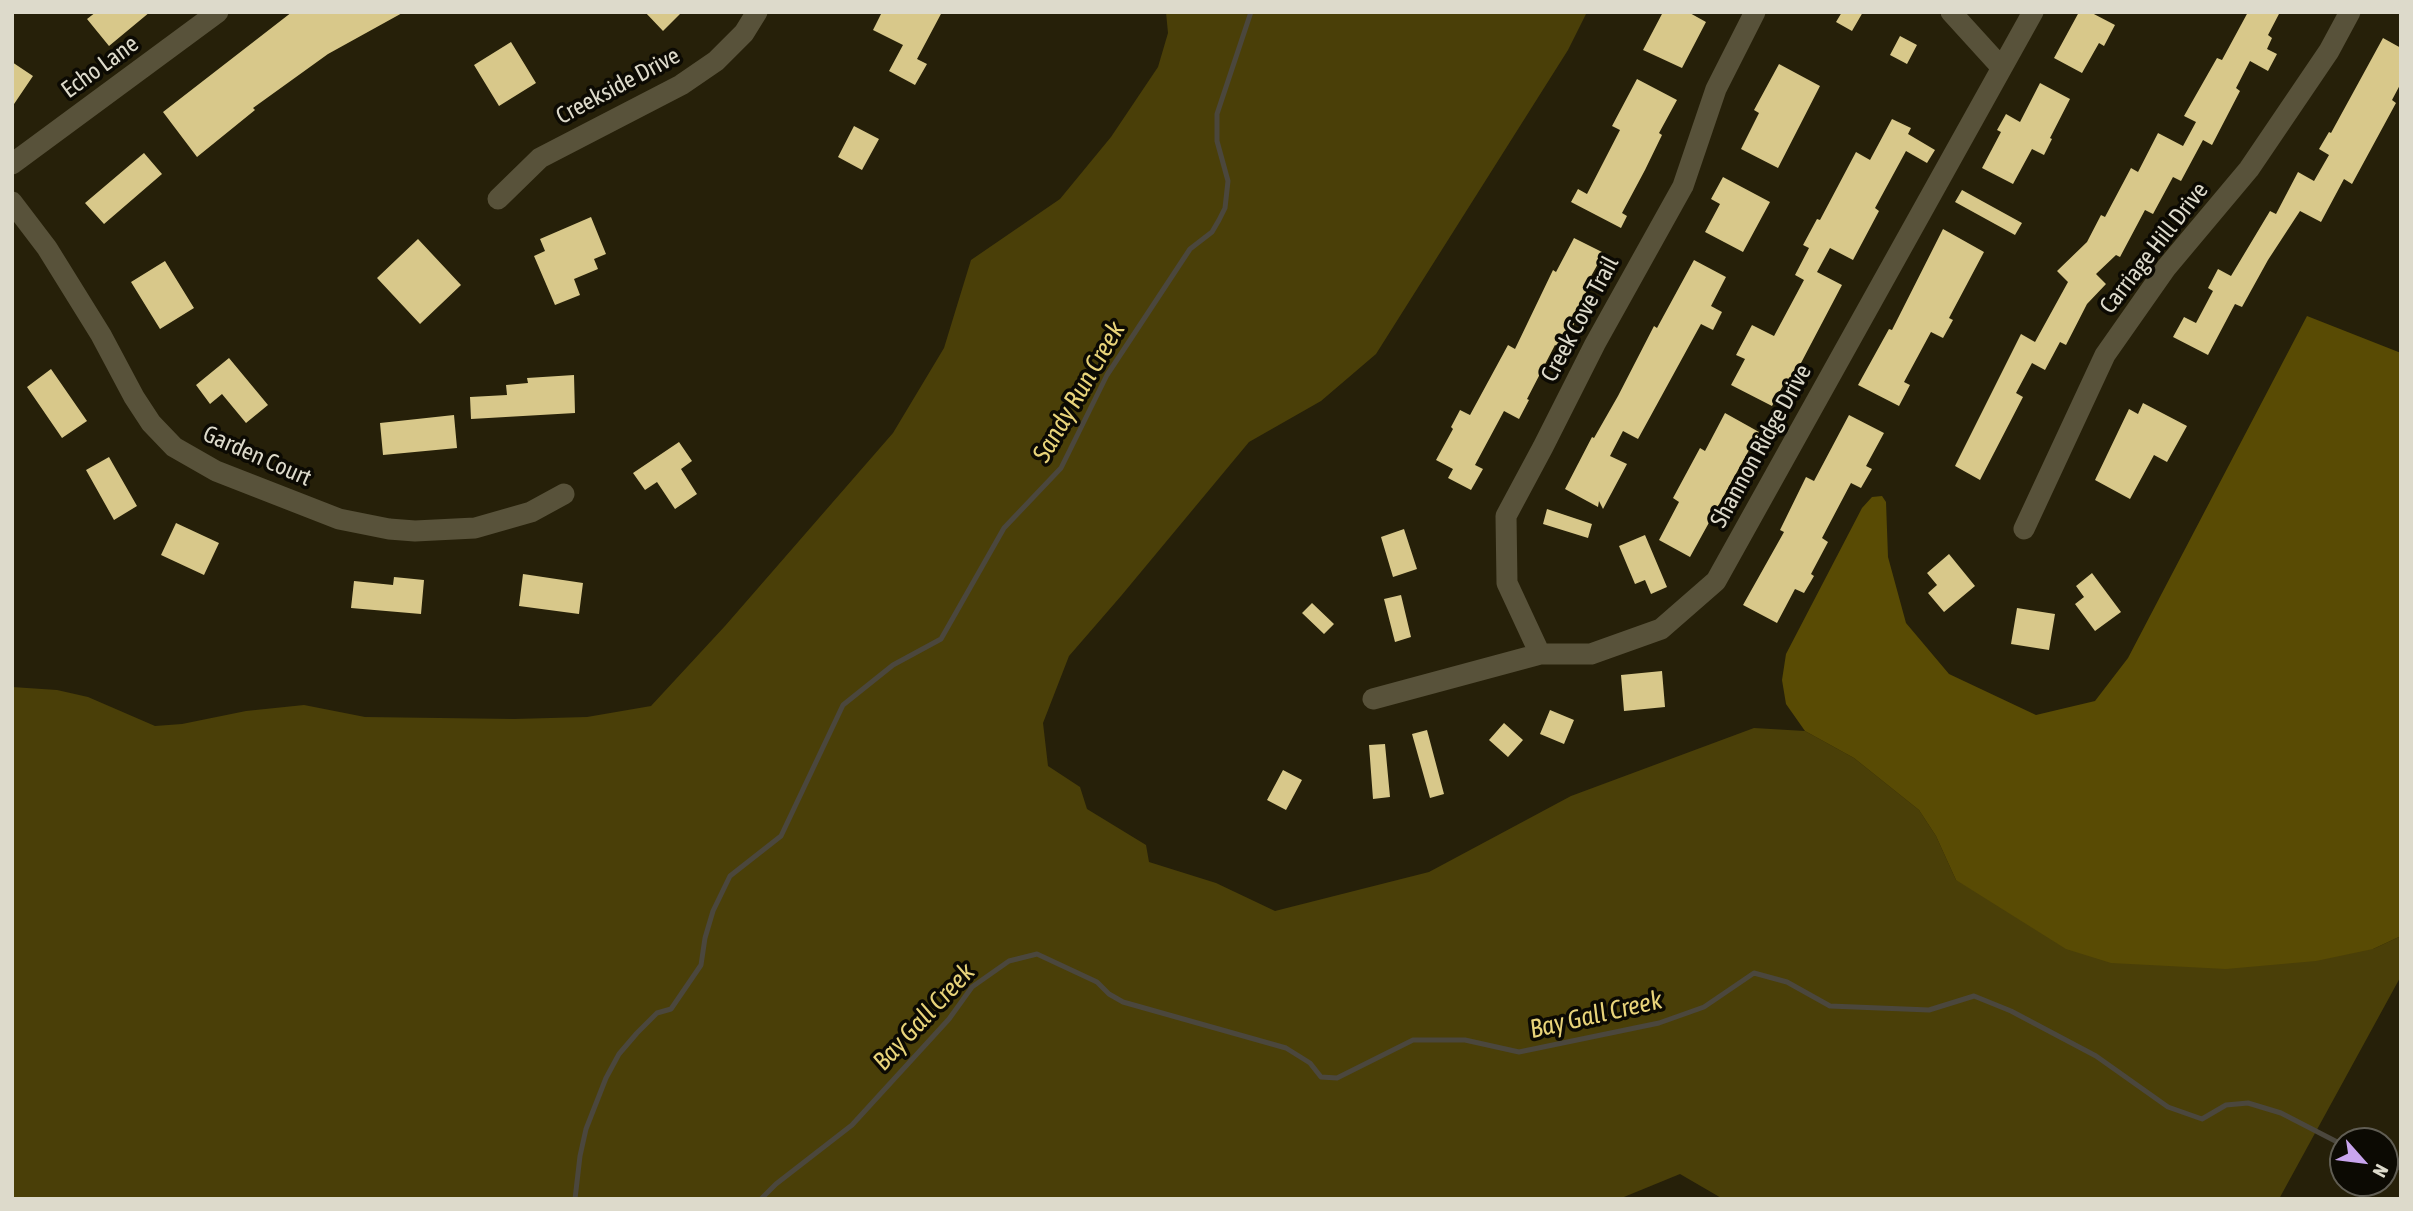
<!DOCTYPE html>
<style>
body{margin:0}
#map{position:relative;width:2413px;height:1211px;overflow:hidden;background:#262009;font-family:"Asap Condensed",sans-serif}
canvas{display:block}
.frame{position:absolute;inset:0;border:14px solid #dddacb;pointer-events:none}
.north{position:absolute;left:2329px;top:1127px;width:70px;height:70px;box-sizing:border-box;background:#0c0a03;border:2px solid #605d53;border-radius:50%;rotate:118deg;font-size:19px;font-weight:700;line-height:28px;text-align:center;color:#dddacb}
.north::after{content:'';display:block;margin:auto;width:24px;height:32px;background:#c9a5ee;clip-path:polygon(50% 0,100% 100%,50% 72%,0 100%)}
</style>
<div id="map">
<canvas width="2413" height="1211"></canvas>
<div class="frame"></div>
<div class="north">N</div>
</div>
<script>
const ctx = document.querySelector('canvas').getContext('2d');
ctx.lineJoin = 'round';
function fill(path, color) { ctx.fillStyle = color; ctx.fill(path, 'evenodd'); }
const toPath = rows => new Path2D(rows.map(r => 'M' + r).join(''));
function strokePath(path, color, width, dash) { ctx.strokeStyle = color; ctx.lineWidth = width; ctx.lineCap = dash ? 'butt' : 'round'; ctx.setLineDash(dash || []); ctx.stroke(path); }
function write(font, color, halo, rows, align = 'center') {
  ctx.font = font + ' "Asap Condensed",sans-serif'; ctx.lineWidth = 7; ctx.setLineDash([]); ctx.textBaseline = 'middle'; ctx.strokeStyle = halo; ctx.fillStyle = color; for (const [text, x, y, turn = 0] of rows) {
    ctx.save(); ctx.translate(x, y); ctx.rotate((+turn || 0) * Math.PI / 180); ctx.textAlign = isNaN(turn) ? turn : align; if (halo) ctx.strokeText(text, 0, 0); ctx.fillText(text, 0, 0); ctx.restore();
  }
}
fill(toPath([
 [1166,12,1587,12,1568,50,1376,354,1321,401,1249,442,1121,596,1069,656,1043,723,1048,766,1080,787,1087,809,1146,845,1149,862,1216,883,1275,911,1429,872,1571,796,1754,728,1805,731,1854,758,1919,810,1936,836,1956,880,2373,949,2401,936,2401,976,2279,1199,1723,1199,1680,1174,1619,1199,12,1199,12,687,57,690,88,697,155,726,182,724,246,711,304,705,365,717,514,719,587,717,651,706,725,626,893,433,944,348,971,260,1060,199,1111,137,1158,67,1168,33]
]), '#4a3f08');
fill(toPath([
 [2307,316,2401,353,2401,936,2373,949,2316,961,2226,969,2111,963,2066,949,1956,880,1936,836,1919,810,1854,758,1805,731,1786,704,1782,680,1786,654,1862,508,1872,497,1882,496,1886,502,1888,557,1906,623,1949,674,2036,715,2095,701,2128,658]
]), '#594b04');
strokePath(toPath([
 [2385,1166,2401,1168],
 [575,1199,580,1156,586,1129,606,1078,619,1054,637,1033,657,1013,671,1009,701,965,705,938,713,911,730,876,781,836,843,705,893,665,941,639,1004,528,1061,468,1107,375,1190,249,1212,232,1219,220,1225,208,1228,181,1217,141,1217,114,1251,12],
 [761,1199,776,1184,852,1125,949,1019,972,987,1009,961,1037,954,1097,982,1109,994,1123,1002,1286,1048,1310,1063,1321,1077,1337,1078,1413,1040,1465,1040,1519,1052,1659,1023,1704,1007,1754,973,1787,982,1830,1006,1929,1010,1974,996,2011,1011,2096,1056,2168,1107,2202,1119,2226,1105,2248,1103,2281,1113,2343,1145]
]), '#4b473d', 5);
fill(toPath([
 [96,12,150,12,109,46,87,19],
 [292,12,404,12,328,54,253,108,255,110,197,157,163,112],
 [645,12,682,12,663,31],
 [882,12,942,12,917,59,927,64,915,85,889,71,903,45,873,30],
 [1663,12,1688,12,1706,22,1682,68,1643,50],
 [1842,12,1863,12,1852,31,1836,22],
 [2079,12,2090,12,2115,25,2104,46,2099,43,2082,73,2054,58],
 [2248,12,2280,12,2268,35,2272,38,2267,49,2277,54,2268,71,2250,61,2236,88,2240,91,2212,145,2203,140,2181,181,2173,177,2153,214,2145,210,2120,257,2116,255,2096,274,2106,284,2087,304,2066,345,2060,342,2045,370,2032,363,2016,393,2023,397,1980,480,1955,466,2021,334,2035,342,2068,282,2057,271,2087,242,2101,215,2105,217,2131,168,2138,172,2158,133,2183,146,2196,122,2184,116,2217,58,2222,60],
 [1900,36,1917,45,1907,64,1890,55],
 [2383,38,2401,48,2401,83,2392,100,2396,103,2352,184,2344,179,2321,222,2300,211,2268,260,2242,307,2235,304,2208,355,2173,337,2184,317,2196,323,2213,291,2208,288,2218,269,2231,276,2270,211,2276,214,2298,172,2314,181,2329,155,2319,149,2329,132,2331,133],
 [511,42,536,83,499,106,474,65],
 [12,62,33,76,12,107],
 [1779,64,1820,86,1778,168,1741,149,1759,113,1754,110],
 [1637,79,1677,100,1659,133,1662,135,1645,170,1622,213,1627,216,1621,228,1571,202,1578,189,1587,194,1620,130,1612,126],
 [2040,83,2070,99,2050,138,2052,139,2044,155,2032,149,2013,184,1982,168,2001,132,1997,130,2006,114,2020,122],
 [1892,119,1911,128,1908,134,1935,150,1927,163,1906,151,1875,208,1879,211,1853,260,1830,248,1817,272,1842,285,1791,382,1786,380,1772,406,1731,385,1745,359,1736,355,1752,325,1774,336,1804,280,1795,275,1809,248,1803,245,1817,219,1820,220,1856,152,1870,160],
 [854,126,879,139,862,170,838,157],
 [144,153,162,174,104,224,85,203],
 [1723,177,1770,202,1743,252,1705,232,1720,204,1711,199],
 [1962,190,2022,223,2015,235,1955,202],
 [591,217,606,254,594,259,598,269,574,279,580,295,555,305,534,256,545,251,540,239],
 [1943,229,1984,252,1949,318,1953,320,1943,338,1931,332,1904,382,1910,385,1899,406,1858,385,1889,329,1892,330],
 [1574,238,1604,253,1585,287,1588,289,1572,318,1576,320,1562,349,1555,345,1527,399,1529,400,1519,419,1504,411,1475,465,1483,469,1471,490,1448,478,1453,469,1436,460,1453,429,1451,427,1460,410,1470,415,1508,345,1515,349,1553,270,1556,272],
 [418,239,461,285,420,324,377,278],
 [1694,260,1726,277,1711,306,1722,312,1713,330,1701,324,1638,439,1623,431,1610,456,1627,464,1603,509,1599,501,1598,507,1565,489,1592,437,1594,438,1618,396,1654,326,1657,328],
 [165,261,194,308,160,329,131,282],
 [229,358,268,405,246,423,222,394,210,404,196,385],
 [51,369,87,421,62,438,27,387],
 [574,375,575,413,471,419,470,397,507,395,506,385,528,383,527,378],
 [2143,403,2187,426,2167,462,2154,455,2130,499,2095,480,2129,409,2138,414],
 [1725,413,1759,432,1690,557,1659,540,1679,502,1673,498,1700,448,1705,451],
 [454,415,457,448,383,455,380,423],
 [1849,415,1884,433,1866,466,1872,469,1861,488,1851,483,1822,538,1828,542,1811,574,1814,576,1804,593,1795,589,1777,623,1743,605,1784,532,1780,530,1806,477,1814,481],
 [679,442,692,461,681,469,697,494,675,509,657,482,645,490,633,473],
 [109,457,137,506,114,520,86,470],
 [1547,509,1592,524,1588,538,1543,524],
 [176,523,219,543,204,575,161,555],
 [1404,529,1417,569,1393,577,1381,537],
 [1645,535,1667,587,1651,594,1645,580,1635,584,1619,546],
 [1949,554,1975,586,1944,612,1928,593,1937,585,1927,573],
 [2092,573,2121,612,2095,631,2075,604,2084,597,2076,586],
 [523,574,583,583,579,614,519,606],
 [394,577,424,580,421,614,351,608,354,581,393,585],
 [1401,595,1411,637,1395,642,1384,599],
 [1312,603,1334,624,1324,634,1302,613],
 [2017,608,2055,614,2049,650,2011,644],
 [1662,671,1665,707,1624,711,1621,675],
 [1550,710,1574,720,1564,744,1540,734],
 [1504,723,1523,740,1508,757,1489,740],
 [1427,730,1444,794,1430,798,1412,734],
 [1385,744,1390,797,1373,799,1369,745],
 [1283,770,1302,780,1286,810,1267,800]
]), '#d8c88a');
strokePath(toPath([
 [1951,12,2001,67],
 [12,164,218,12],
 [498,199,540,158,681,85,716,61,744,33,757,12],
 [12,202,47,248,101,335,134,397,151,423,174,447,216,471,339,519,389,529,415,531,475,528,531,512,564,494],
 [2024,529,2105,355,2166,268,2249,169,2329,51,2350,12],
 [1540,654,1507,583,1506,516,1543,447,1595,344,1683,186,1716,89,1755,12],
 [1373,699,1540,654,1591,654,1661,629,1716,581,2033,12]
]), '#58523a', 21);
write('24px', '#dddacb', '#0c0a03', [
 ["Echo Lane",100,67,-36],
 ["Creekside Drive",618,86,-28],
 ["Carriage Hill Drive",2154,248,-52],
 ["Creek Cove Trail",1580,319,-62],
 ["Shannon Ridge Drive",1761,446,-61],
 ["Garden Court",257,456,24]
]);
write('italic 26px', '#e9d47a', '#0c0a03', [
 ["Sandy Run Creek",1079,392,-60],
 ["Bay Gall Creek",1596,1015,-13],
 ["Bay Gall Creek",924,1017,-47]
]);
</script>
